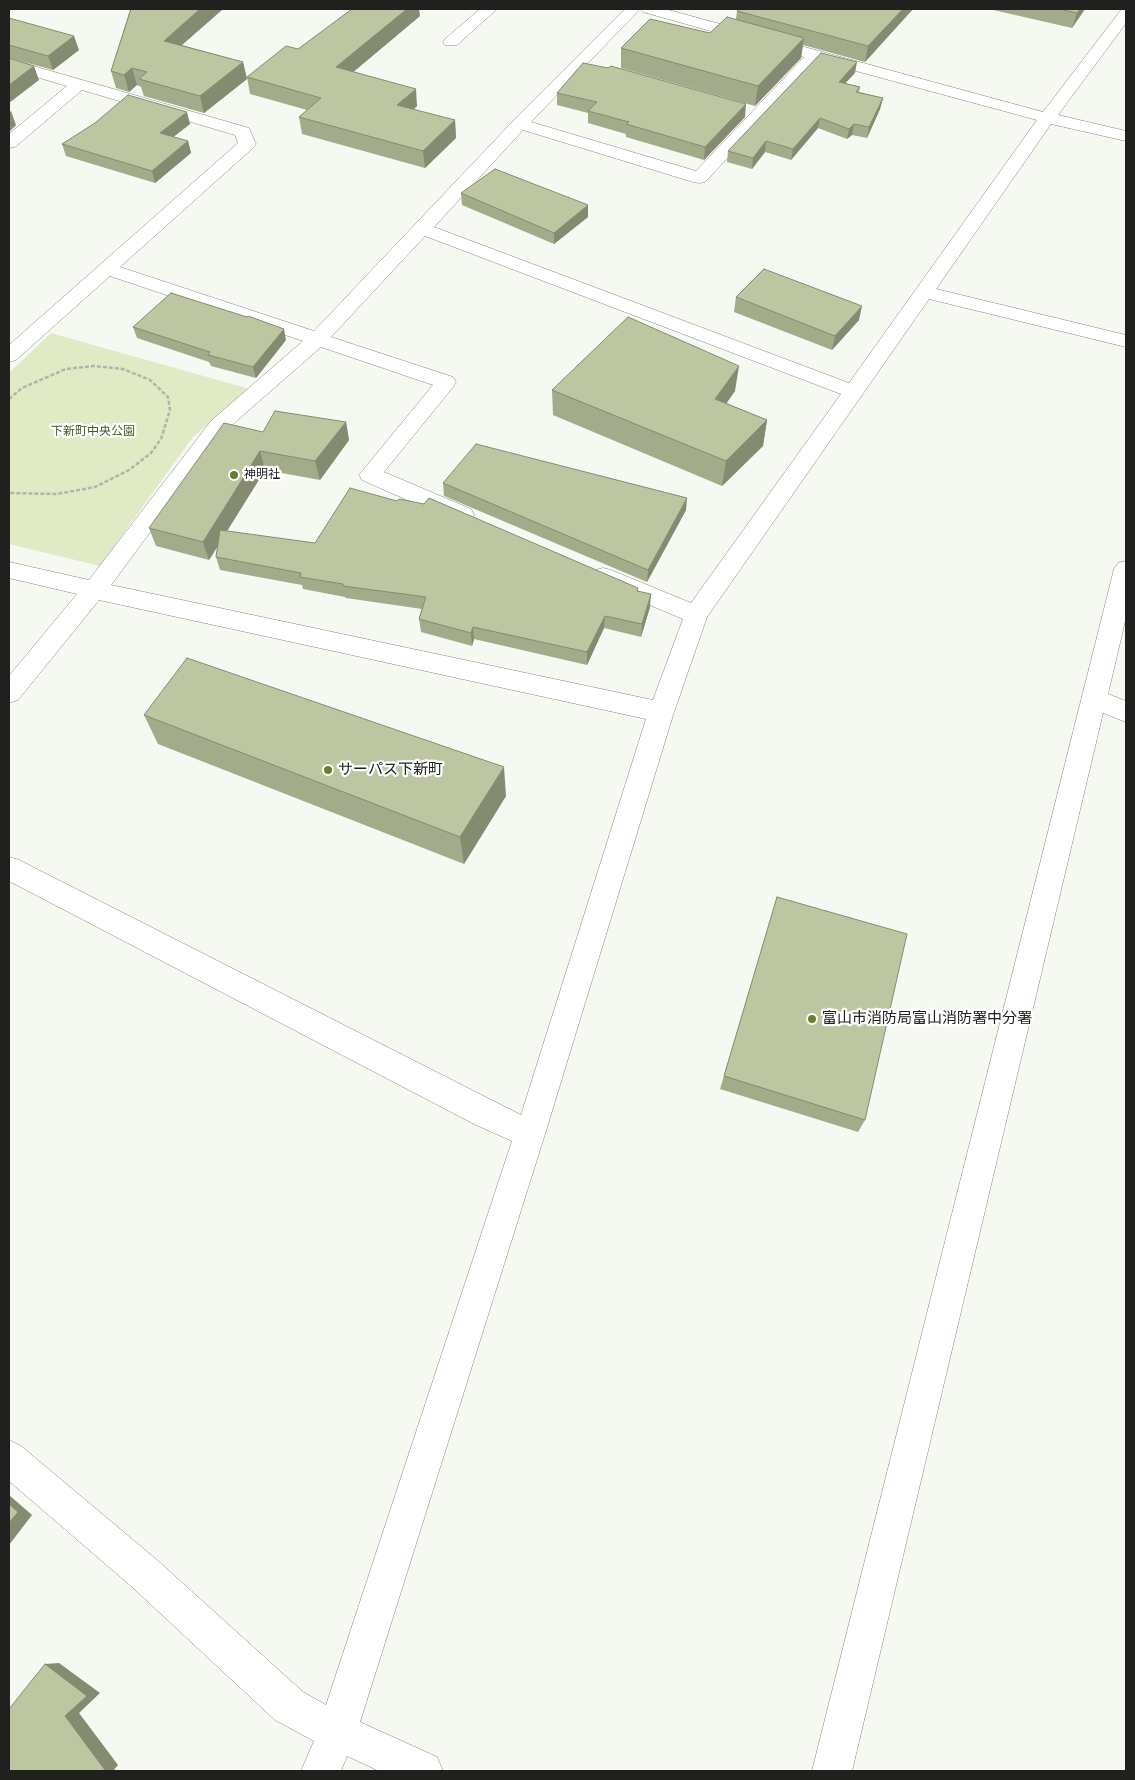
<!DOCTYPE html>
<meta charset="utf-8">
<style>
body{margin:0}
#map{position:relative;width:1135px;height:1780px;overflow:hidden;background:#f6f9f1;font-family:Poppins,sans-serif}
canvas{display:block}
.frame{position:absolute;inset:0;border:10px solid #20211e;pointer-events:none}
</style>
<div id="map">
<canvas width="1135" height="1780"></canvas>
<div class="frame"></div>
</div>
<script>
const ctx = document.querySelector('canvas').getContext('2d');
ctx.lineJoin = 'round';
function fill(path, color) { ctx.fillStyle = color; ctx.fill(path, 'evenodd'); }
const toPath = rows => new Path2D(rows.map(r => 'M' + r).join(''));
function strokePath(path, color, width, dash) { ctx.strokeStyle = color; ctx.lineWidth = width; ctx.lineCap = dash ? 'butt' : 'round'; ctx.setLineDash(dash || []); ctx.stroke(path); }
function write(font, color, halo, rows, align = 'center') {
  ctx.font = font + ' Poppins,"Noto Sans JP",sans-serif'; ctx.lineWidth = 4.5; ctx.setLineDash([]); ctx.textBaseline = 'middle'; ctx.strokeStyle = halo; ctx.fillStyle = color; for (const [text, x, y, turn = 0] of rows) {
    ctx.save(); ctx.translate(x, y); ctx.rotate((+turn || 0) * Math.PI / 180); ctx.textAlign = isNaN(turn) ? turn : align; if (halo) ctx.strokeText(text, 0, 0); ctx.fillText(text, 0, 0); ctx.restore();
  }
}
fill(toPath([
 [51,333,250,389,193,437,100,566,9,544,9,373]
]), '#e0ebc5');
const minor = toPath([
 [480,9,497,9,457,45,445,45,443,42,445,39,480,9],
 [625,9,665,9,1043,112,1121,10,1126,9,1126,23,1058,115,1126,131,1126,141,1051,124,936,289,1126,335,1126,347,929,299,707,617,674,712,545,1134,360,1722,437,1757,443,1771,379,1771,347,1756,341,1771,301,1771,314,1741,275,1720,131,1586,9,1481,9,1440,21,1446,157,1560,303,1692,326,1705,512,1141,476,1125,9,881,9,857,19,860,521,1115,646,719,99,600,18,700,9,703,9,676,77,594,9,578,9,562,89,580,211,421,303,341,110,276,16,360,9,362,9,345,238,143,235,135,82,90,15,147,9,148,9,134,67,86,9,69,9,59,249,128,256,144,253,148,120,267,314,331,514,120,625,9],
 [640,9,643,12,804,57,696,171,531,122,640,9],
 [819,61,1037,120,849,383,434,227,523,130,693,182,699,183,705,182,819,61],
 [425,236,841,394,691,603,611,570,603,568,595,570,591,576,595,582,683,619,653,700,111,585,225,431,321,347,433,385,359,475,362,480,455,521,463,523,471,521,474,515,471,509,384,472,453,387,456,382,453,377,331,337,425,236],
 [1126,561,1126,617,1108,694,1126,701,1126,722,1103,713,852,1771,812,1771,1114,569,1118,563,1126,561]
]);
strokePath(minor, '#868881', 1);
strokePath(toPath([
 [9,399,22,388,66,369,94,366,123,369,150,380,168,397,170,410,161,439,151,453,129,470,95,487,57,494,9,493]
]), '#b1b4ad', 2.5, [4, 2]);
fill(minor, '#fff');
fill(toPath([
 [126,9,223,9,182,45,243,62,247,79,204,113,144,96,141,87,137,85,129,92,116,88,111,71,130,10],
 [739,9,913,9,865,62,803,45,801,58,755,106,621,68,621,48,710,33,736,19,737,11],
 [989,9,1085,9,1072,28],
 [420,16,353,72,417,106,413,110,455,120,456,138,425,168,302,134,299,117,307,110,250,94,247,77,298,49],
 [9,18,79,50,53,70,9,58],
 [855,73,845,83,860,87,859,92,883,98,880,109,867,138,852,135,847,139,818,128,791,160,765,152,752,169,727,162,728,151],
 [557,93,745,117,704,160,626,137,626,134,588,123,588,113,557,105],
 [190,124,173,137,188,141,191,153,155,183,66,156,62,144],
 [461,193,588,217,554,244,462,205],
 [736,297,859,320,832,350,734,312],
 [133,327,286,340,256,378,211,366,209,362,137,338],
 [552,390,735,391,726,403,767,420,763,446,722,486,553,415],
 [346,422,349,440,320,480,265,470,227,531,638,591,650,607,641,637,604,628,587,665,474,639,472,646,421,632,419,619,422,609,346,598,345,597,303,589,302,585,220,570,216,557,218,546,209,560,156,546,149,528,263,432],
 [443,483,686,510,647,582,444,496],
 [144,715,506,796,464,864,158,744],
 [777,897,865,1120,858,1132,720,1089]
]), '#a2ab8a');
fill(toPath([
 [200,9,223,9,168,57,164,41],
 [406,9,419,9,420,16,339,84,336,67],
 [903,9,913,9,865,62,868,46],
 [1080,9,1085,9,1072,28,1077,13],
 [74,36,79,50,53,70,48,56],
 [804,38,801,58,755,106,758,86],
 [243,62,247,79,204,113,200,96],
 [857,62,855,73,837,92,839,82],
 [34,66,39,80,9,103,9,85],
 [132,68,137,85,129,92,124,75],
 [416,89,417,106,399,122,397,105],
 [883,98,880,109,867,138,869,127],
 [746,104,745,117,704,160,705,147],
 [11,111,16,125,9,132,9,113],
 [187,112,190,124,163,145,160,133],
 [820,118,818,128,791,160,793,149],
 [455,120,456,138,425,168,423,151],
 [854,124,852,135,847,139,849,129],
 [188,141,191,153,155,183,152,171],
 [766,141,765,152,752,169,753,158],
 [588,205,588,217,554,244,554,233],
 [862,306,859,320,832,350,835,336],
 [284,329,286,340,256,378,253,367],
 [739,366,735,391,712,424,715,399],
 [767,420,763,446,722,486,726,461],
 [346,422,349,440,320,480,315,461],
 [260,451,265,470,209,560,203,542],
 [687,498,686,510,647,582,648,570],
 [651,594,650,607,641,637,642,624],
 [605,616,604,628,587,665,587,652],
 [473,627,474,639,472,646,471,633],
 [504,767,506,796,464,864,460,837],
 [9,1495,32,1515,9,1545],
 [59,1663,100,1693,79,1713,118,1765,113,1771,104,1771,65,1716,45,1664]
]), '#848b71');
const building = toPath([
 [131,9,200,9,164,41,243,62,200,96,139,79,147,72,132,68,124,75,111,71,131,9],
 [352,9,407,9,336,67,416,89,397,105,455,120,423,151,299,117,321,98,247,77,286,46,298,49,352,9],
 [739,9,903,9,868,46,737,11,739,9],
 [1059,9,1080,9,1077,13,1059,9],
 [727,17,804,38,758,86,621,48,650,19,710,33,727,17],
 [9,18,74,36,48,56,9,45,9,18],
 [821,53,857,62,839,82,860,87,856,92,883,98,869,127,854,124,849,129,820,118,793,149,766,141,753,158,728,151,821,53],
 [9,58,34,66,9,85,9,58],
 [583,63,608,68,611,66,746,104,705,147,626,124,629,122,588,111,597,102,557,93,583,63],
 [128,95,187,112,160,133,188,141,152,171,62,144,95,123,128,95],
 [495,169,588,205,554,233,461,193,495,169],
 [764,269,862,306,835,336,736,297,764,269],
 [171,293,247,317,248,316,284,329,253,367,208,355,210,352,133,327,171,293],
 [628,317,739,366,715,399,767,420,726,461,552,390,628,317],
 [275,411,346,422,315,461,260,451,203,542,149,528,224,423,263,432,275,411],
 [476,444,687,498,648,570,443,483,476,444],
 [350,488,397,501,399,499,424,504,429,498,638,588,637,591,651,594,642,624,605,616,587,652,473,627,471,633,419,619,426,597,343,586,343,584,300,577,301,573,216,557,220,530,315,543,350,488],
 [187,658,504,767,460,837,144,715,187,658],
 [777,897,907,934,865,1120,724,1076,777,897],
 [9,1504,18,1512,9,1523,9,1504],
 [45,1664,87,1696,65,1716,105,1770,104,1771,9,1771,9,1709,45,1664]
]);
fill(building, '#bcc7a1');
strokePath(building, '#848b71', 1);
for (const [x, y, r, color] of [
 [234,475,5,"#6b7e2d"],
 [328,770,5,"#6b7e2d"],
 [812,1019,5,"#6b7e2d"]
]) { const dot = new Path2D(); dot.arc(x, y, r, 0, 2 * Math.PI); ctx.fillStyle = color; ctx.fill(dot); strokePath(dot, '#fff', 2); }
write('12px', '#4e5b21', '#fff', [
 ["下新町中央公園",93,432]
]);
write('12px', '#20211e', '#fff', [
 ["神明社",244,475]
], 'left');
write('15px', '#20211e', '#fff', [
 ["サーパス下新町",338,770],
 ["富山市消防局富山消防署中分署",822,1019]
], 'left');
</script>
